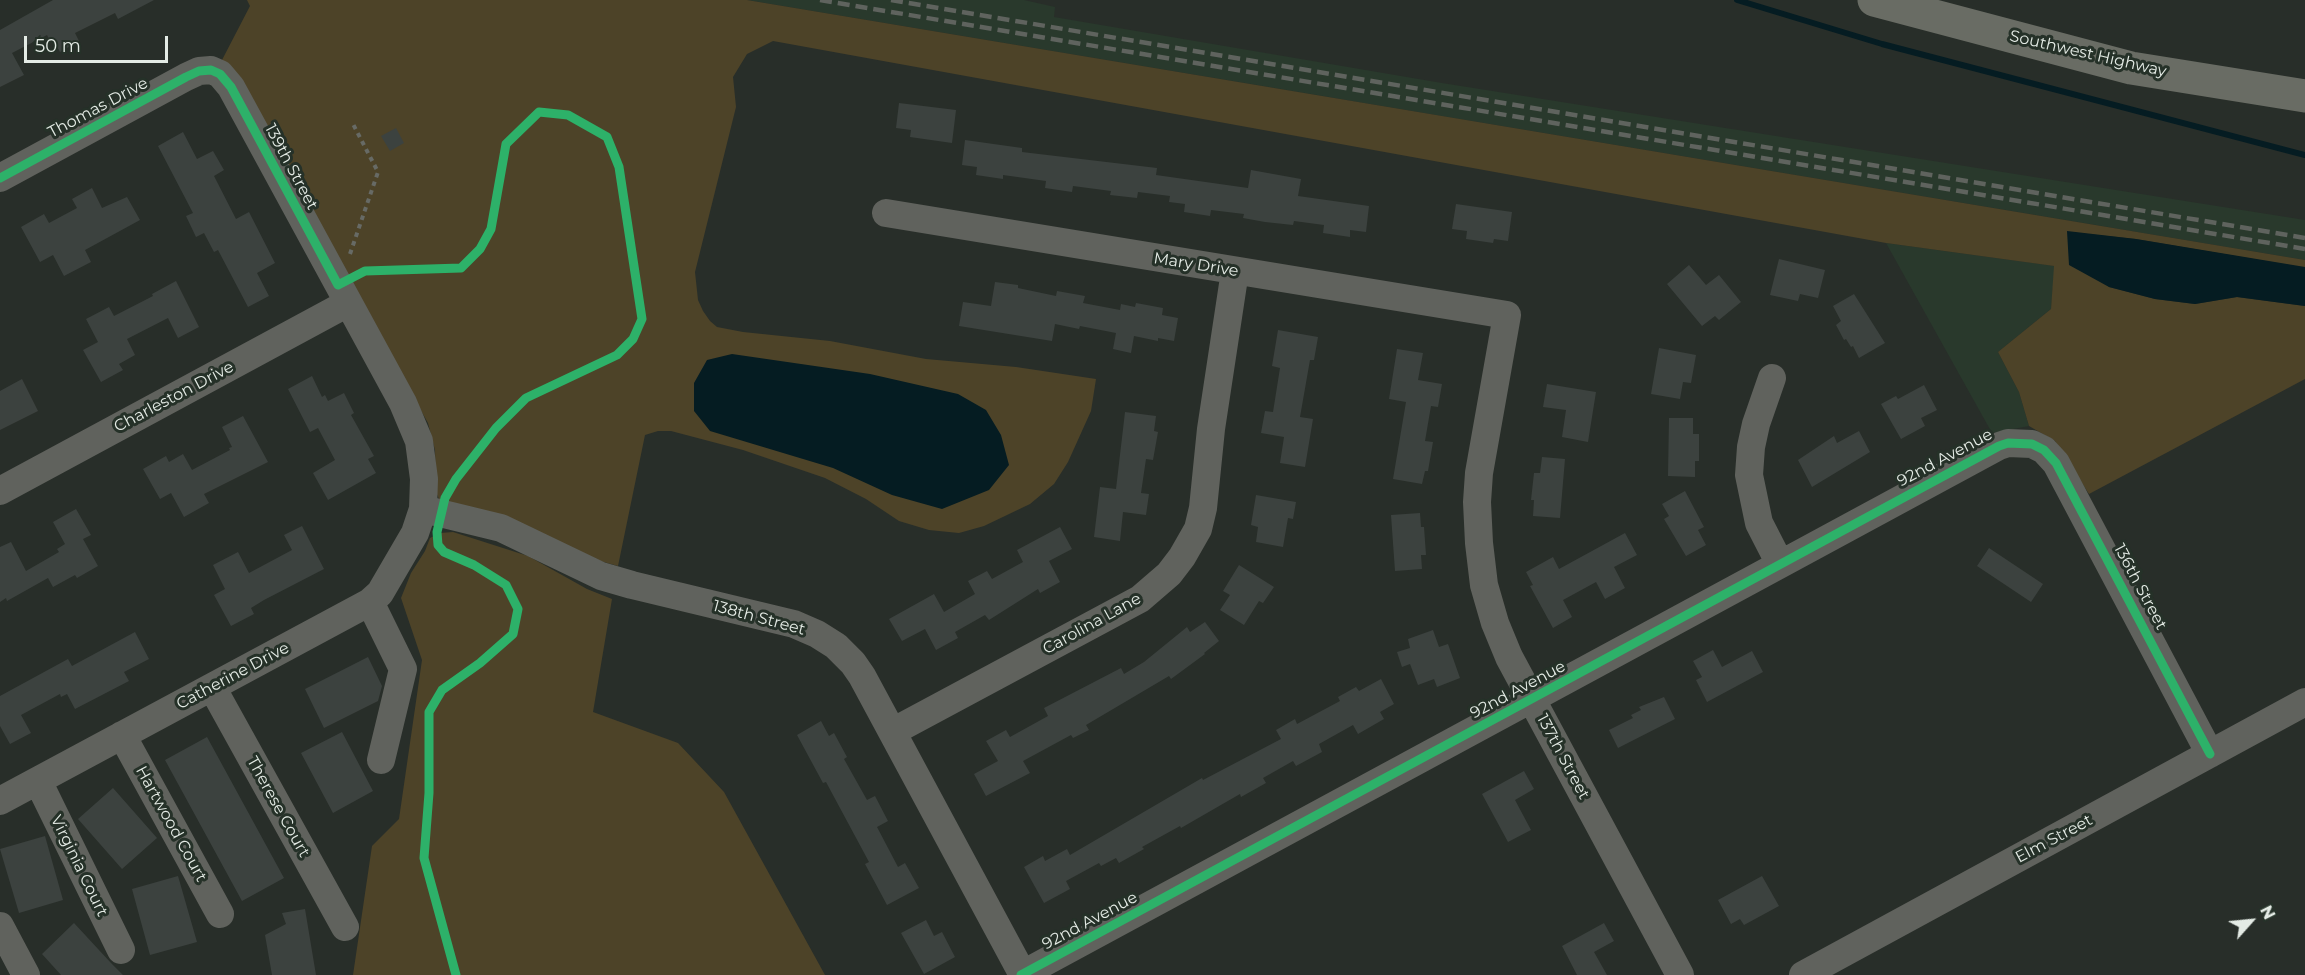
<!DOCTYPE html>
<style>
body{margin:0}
#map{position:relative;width:2305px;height:975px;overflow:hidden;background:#282e29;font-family:Montserrat,sans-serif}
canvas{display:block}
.north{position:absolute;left:2221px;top:891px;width:60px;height:60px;-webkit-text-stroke:4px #253128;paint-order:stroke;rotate:63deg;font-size:16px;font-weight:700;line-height:24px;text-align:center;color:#e4ebe5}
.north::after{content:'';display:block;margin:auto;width:21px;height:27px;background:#e4ebe5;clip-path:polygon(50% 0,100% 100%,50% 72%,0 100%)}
.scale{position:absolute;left:24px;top:36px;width:144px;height:27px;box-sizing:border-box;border:3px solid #e4ebe5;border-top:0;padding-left:8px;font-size:18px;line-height:21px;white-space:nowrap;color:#e4ebe5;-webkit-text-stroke:4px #253128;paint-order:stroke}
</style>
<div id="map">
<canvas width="2305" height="975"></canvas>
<div class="north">N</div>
<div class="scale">50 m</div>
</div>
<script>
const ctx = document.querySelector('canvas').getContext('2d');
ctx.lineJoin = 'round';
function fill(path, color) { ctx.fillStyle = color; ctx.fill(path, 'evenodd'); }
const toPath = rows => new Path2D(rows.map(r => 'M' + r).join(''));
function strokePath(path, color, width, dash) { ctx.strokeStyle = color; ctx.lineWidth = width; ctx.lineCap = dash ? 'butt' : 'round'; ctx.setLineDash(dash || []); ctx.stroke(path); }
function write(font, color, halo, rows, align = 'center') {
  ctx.font = font + ' Montserrat,sans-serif'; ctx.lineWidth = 6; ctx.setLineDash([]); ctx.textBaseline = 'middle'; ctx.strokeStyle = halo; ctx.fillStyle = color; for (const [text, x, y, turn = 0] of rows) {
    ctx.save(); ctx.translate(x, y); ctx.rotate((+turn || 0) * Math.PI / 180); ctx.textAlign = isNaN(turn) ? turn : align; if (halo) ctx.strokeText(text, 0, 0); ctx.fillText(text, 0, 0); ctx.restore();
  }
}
fill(toPath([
 [747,0,1024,0,1055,7,1054,17,1442,83,2305,220,2305,260],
 [1886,243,2055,266,2051,309,1998,352,2019,392,2029,426,1992,433]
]), '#29392c');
fill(toPath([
 [247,0,747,0,2305,260,2305,267,2300,267,2136,239,2068,232,2109,287,2155,299,2195,304,2237,297,2305,306,2305,379,2089,494,2055,441,2029,426,2019,392,1998,352,2051,309,2054,266,1886,243,773,41,747,54,733,77,736,107,695,272,698,300,703,311,710,321,717,327,743,332,830,341,926,359,1016,367,1096,379,1091,411,1068,462,1054,484,1030,504,984,526,959,533,929,530,899,521,866,499,825,478,743,450,671,431,658,431,645,435,618,566,593,559,439,499,436,492,435,450,428,423,222,60,250,6],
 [453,532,528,556,587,589,612,599,593,712,678,743,724,792,825,975,353,975,372,846,399,819,422,660,401,598,411,573,425,551,430,538,440,533]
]), '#4d4328');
fill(toPath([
 [2067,231,2136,239,2305,267,2305,306,2237,297,2195,304,2155,299,2109,287,2069,265],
 [732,354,870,374,958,394,986,410,1001,435,1009,465,989,490,942,509,892,495,833,468,710,431,694,411,694,383,707,360]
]), '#051c22');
strokePath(toPath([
 [1737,0,1882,44,2305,155]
]), '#051c22', 6);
fill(toPath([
 [53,0,154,0,118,19,115,13,75,33,79,41,60,52,52,37,49,39,47,35,12,53,24,75,0,87,0,30],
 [899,103,956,110,952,143,910,137,911,130,896,128],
 [396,128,404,143,390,151,381,136],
 [183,132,197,159,213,151,224,170,214,176,236,219,249,212,275,263,257,273,269,296,248,307,218,250,214,252,204,233,196,237,186,216,193,213,158,146],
 [965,140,1022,148,1022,152,1157,168,1156,175,1248,188,1251,170,1301,179,1298,196,1369,206,1366,232,1350,230,1350,237,1323,233,1324,225,1294,221,1293,225,1265,222,1243,218,1244,214,1211,210,1210,216,1184,212,1185,204,1169,202,1170,196,1138,192,1137,198,1110,195,1111,191,1073,186,1072,192,1045,188,1046,181,1003,175,1003,179,976,175,977,167,962,165],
 [92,188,102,208,127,197,140,220,85,250,91,262,64,276,53,255,40,262,21,227,44,214,49,223,77,208,72,199],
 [1456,204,1512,212,1508,241,1494,239,1493,243,1466,239,1467,231,1452,229],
 [1779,259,1825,270,1818,298,1800,294,1798,301,1770,295],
 [1689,265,1706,285,1719,275,1741,302,1719,320,1715,316,1702,326,1667,284],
 [176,281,199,327,178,338,168,318,127,339,135,355,119,364,123,370,101,382,83,350,98,342,86,319,109,307,114,316,153,296,152,294],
 [995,282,1018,285,1018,288,1056,296,1057,291,1085,296,1083,303,1120,310,1121,304,1135,307,1136,303,1163,308,1162,315,1178,318,1174,341,1158,338,1158,341,1134,336,1131,353,1113,349,1116,333,1080,326,1079,329,1055,324,1052,341,959,326,963,302,991,306],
 [1854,294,1885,343,1859,358,1853,346,1851,347,1846,339,1844,340,1836,325,1841,321,1833,306],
 [1278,330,1318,337,1314,360,1310,360,1300,417,1313,419,1305,467,1280,463,1284,437,1261,433,1265,411,1273,412,1280,368,1272,366],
 [1659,348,1696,355,1691,383,1683,382,1680,399,1651,394],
 [1397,349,1423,353,1418,380,1442,384,1438,407,1431,406,1425,441,1433,442,1428,471,1425,471,1422,484,1393,479,1406,402,1389,399],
 [312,376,322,397,325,395,328,401,344,393,354,413,351,415,374,456,368,459,376,473,328,500,313,473,335,460,318,428,310,432,288,389],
 [22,379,38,411,0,430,0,391],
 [1547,384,1596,392,1588,442,1562,437,1566,410,1543,407],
 [1924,385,1937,410,1921,418,1925,426,1901,439,1881,404,1896,396,1898,399],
 [1125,412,1156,416,1154,431,1158,432,1153,460,1146,459,1141,493,1149,494,1146,515,1123,512,1120,541,1094,537,1100,487,1116,489],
 [243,416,268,462,204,494,209,503,184,517,171,493,160,499,143,469,166,456,169,462,183,454,192,470,230,450,229,448,232,447,222,427],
 [1669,418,1693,418,1693,434,1699,434,1699,461,1695,461,1695,477,1668,476],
 [1859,431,1870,452,1812,487,1798,460,1834,436,1837,443],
 [1542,457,1565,459,1560,518,1533,516,1534,500,1531,500,1534,473,1540,473],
 [1685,491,1704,527,1698,530,1706,545,1686,556,1664,519,1669,516,1662,504],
 [1256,495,1296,502,1293,519,1288,518,1283,547,1256,542,1258,527,1251,525],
 [76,509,91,535,83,539,98,566,77,578,75,575,53,587,48,578,7,601,6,598,0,602,0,547,11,542,26,571,59,552,57,549,65,544,53,522],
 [1420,513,1421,527,1424,527,1426,555,1421,555,1422,569,1395,571,1391,515],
 [302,526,324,569,264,600,251,608,254,614,231,626,214,595,225,589,213,565,238,552,249,573,292,550,284,535],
 [1060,527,1072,549,1049,561,1060,582,1040,593,1038,589,989,620,985,615,955,632,958,638,936,650,925,629,902,641,889,619,934,594,944,612,975,594,968,581,987,571,992,579,1023,562,1017,550],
 [1625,533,1637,555,1614,567,1625,588,1605,599,1596,582,1563,600,1572,617,1553,628,1530,586,1533,585,1526,572,1553,557,1559,569],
 [1989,548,2043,584,2031,602,1977,566],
 [1239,565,1274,587,1263,603,1259,601,1244,625,1220,610,1230,595,1223,591],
 [1205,622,1219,641,1204,653,1205,654,1171,679,1169,676,1086,725,1089,730,1073,738,1071,735,1023,761,1030,773,986,796,974,774,998,761,986,741,1006,730,1010,737,1048,716,1044,708,1121,668,1124,674,1144,662,1187,627,1190,632],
 [1433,630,1439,647,1448,644,1460,678,1437,687,1434,679,1418,685,1410,664,1402,667,1397,652,1410,648,1408,639],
 [135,632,149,659,124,672,129,681,75,709,67,694,61,697,60,694,21,715,31,733,10,744,0,726,0,696,68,659,72,666],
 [1713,650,1722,667,1752,651,1763,672,1707,702,1696,680,1702,677,1693,661],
 [368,657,382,686,378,701,324,728,305,689],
 [1381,679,1394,704,1380,712,1384,719,1358,734,1353,725,1319,744,1322,752,1296,766,1293,761,1263,778,1266,783,1241,797,1240,794,1181,828,1180,826,1142,847,1144,849,1119,863,1116,858,1101,866,1099,863,1066,881,1070,889,1044,903,1024,867,1043,856,1045,861,1067,849,1070,855,1202,778,1203,780,1281,739,1276,730,1295,719,1297,724,1340,701,1338,697,1356,687,1359,691],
 [1664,697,1675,719,1618,748,1609,730,1633,718,1631,715,1641,710,1639,707],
 [821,721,829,736,834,733,847,757,844,759,867,800,875,796,888,821,877,827,898,867,905,863,919,888,887,905,865,864,869,862,826,782,823,783,797,735],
 [342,732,373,791,333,813,301,753],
 [207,737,284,878,242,901,165,760],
 [1524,771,1534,789,1515,800,1531,830,1508,842,1482,794],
 [113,788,157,838,122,869,78,819],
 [45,836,63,900,19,913,0,849],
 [178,876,197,942,150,955,132,889],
 [1762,876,1779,906,1744,925,1740,919,1731,924,1718,900],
 [305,909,316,975,272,975,265,935,286,924,282,913],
 [926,920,934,936,942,932,955,957,924,974,901,933],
 [74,923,111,963,123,975,61,975,42,954],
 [1604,923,1614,941,1594,952,1607,975,1577,975,1562,946]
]), '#3c423f');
strokePath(toPath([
 [350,254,378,172,353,124]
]), '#676a65', 4, [4.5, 4.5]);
strokePath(toPath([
 [0,178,186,77,199,71,211,70,220,74,231,87,403,403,419,441,424,479,423,509,415,533,380,593,370,602,0,801],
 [886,213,1507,315,1479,473,1477,502,1479,543,1484,585,1495,623,1509,657,1680,975],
 [1772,378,1756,424,1751,447,1749,475,1759,523,1780,564],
 [0,491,348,303],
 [423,509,501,528,601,576,632,585,794,624,817,634,836,646,853,663,862,676,1023,975],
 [370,602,403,669,381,760],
 [212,687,345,927],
 [892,732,1140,599,1169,574,1182,557,1198,529,1203,508,1211,429,1235,271],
 [122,735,220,914],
 [38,781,121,950],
 [0,926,26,975],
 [1021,975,1999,446,2008,443,2032,444,2044,450,2056,463,2210,754],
 [1803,975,2305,702]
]), '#60625d', 28);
strokePath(toPath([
 [1874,0,2131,68,2305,96]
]), '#696c64', 33);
strokePath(toPath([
 [820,0,2305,249],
 [891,0,2305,238]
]), '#5f635e', 4.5, [12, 6]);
strokePath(toPath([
 [0,178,186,77,199,71,211,70,220,74,231,87,338,285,365,271,461,268,480,249,491,229,506,144,539,112,568,115,607,137,619,167,642,319,633,339,617,355,526,398,496,428,456,479,445,498,437,532,438,545,444,552,474,565,506,585,518,609,513,634,480,663,442,690,429,712,429,793,424,858,456,975],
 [1021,975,1999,446,2008,443,2032,444,2044,450,2056,463,2210,754]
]), '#2db169', 9);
write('16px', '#e4ebe5', '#253128', [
 ["Southwest Highway",2088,54,13],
 ["Thomas Drive",98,108,-28],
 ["139th Street",291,167,62],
 ["Mary Drive",1196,265,9],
 ["Charleston Drive",174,397,-28],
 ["92nd Avenue",1945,458,-28],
 ["136th Street",2140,587,62],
 ["138th Street",759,618,15],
 ["Carolina Lane",1092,624,-29],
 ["Catherine Drive",233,676,-28],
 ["92nd Avenue",1518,690,-28],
 ["137th Street",1563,757,62],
 ["Therese Court",278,807,61],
 ["Hartwood Court",171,824,61],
 ["Elm Street",2054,839,-28],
 ["Virginia Court",79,866,64],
 ["92nd Avenue",1090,921,-28]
]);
</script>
